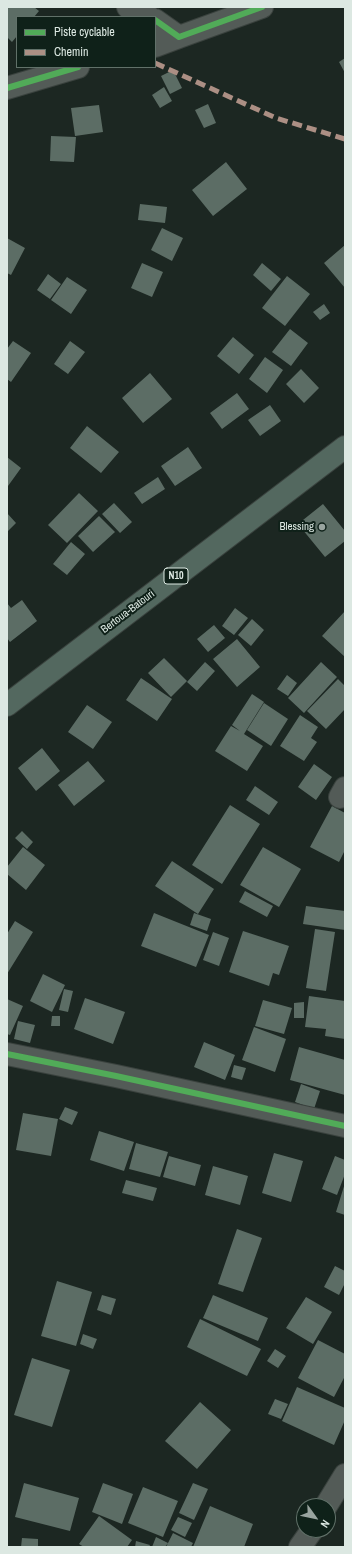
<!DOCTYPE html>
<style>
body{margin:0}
#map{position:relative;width:352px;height:1554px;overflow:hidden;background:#1c2722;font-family:"Archivo Narrow",sans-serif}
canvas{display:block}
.frame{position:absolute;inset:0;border:8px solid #dce8e2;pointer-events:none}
.legend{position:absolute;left:16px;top:16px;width:140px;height:52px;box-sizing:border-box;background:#0f2119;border:1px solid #617169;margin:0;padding:5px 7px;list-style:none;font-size:12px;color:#dce8e2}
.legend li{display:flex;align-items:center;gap:8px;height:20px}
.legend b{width:20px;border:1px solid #617169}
.north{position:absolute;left:296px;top:1498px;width:40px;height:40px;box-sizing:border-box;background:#0f2119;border:1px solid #617169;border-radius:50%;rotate:123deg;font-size:11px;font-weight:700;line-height:16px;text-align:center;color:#dce8e2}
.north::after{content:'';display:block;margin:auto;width:14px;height:18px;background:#99a49f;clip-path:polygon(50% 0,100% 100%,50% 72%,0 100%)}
</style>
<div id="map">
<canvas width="352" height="1554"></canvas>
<div class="frame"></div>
<ul class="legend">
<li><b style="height:5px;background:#51ab58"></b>Piste cyclable</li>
<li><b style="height:5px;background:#ac8f84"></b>Chemin</li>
</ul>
<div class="north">N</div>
</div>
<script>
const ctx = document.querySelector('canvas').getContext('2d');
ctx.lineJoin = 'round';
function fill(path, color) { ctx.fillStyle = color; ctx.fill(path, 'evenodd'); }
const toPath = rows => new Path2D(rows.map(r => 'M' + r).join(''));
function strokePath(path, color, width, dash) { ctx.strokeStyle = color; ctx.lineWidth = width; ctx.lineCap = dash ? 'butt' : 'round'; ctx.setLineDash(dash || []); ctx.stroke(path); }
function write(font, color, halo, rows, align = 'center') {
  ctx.font = font + ' "Archivo Narrow",sans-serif'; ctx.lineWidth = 4; ctx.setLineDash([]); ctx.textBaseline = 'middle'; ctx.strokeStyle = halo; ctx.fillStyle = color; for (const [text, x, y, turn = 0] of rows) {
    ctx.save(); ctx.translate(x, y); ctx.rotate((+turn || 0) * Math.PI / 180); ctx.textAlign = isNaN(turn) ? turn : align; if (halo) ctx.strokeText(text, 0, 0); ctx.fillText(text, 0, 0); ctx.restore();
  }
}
fill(toPath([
 [7,7,34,7,39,11,34,17,17,17,17,36,12,42,7,37],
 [345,58,345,73,339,62],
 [173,70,182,88,170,94,161,76],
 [164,87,172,101,160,108,152,95],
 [208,104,216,123,204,128,195,110],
 [99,105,103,132,75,136,71,108],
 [51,136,76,137,74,162,50,161],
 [226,162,247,189,213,216,192,190],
 [140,204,167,207,165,223,138,220],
 [162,228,183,238,172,261,151,250],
 [7,238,25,248,11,275,7,273],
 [345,245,345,288,324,263],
 [142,263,163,272,152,297,131,288],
 [262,263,281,279,271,291,253,275],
 [48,274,61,284,50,299,37,290],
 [287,276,310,294,285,326,262,308],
 [67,277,87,290,71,314,51,300],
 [324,304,330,313,320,320,313,312],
 [290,329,308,343,291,366,272,352],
 [233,337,254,355,239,374,217,356],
 [13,341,31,353,11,382,7,379,7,349],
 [70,341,85,352,68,374,54,364],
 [265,357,283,370,267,393,249,379],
 [301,369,319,388,304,403,286,384],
 [150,373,172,399,143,423,122,398],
 [237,393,249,409,222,429,210,413],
 [270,405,281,421,260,436,248,420],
 [87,426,119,452,101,473,70,448],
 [188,447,202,468,175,486,161,466],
 [7,457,21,468,8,486,7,485],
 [158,477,165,489,142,504,134,493],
 [79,493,98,511,67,543,48,525],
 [114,503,132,522,120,533,102,514],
 [323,504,345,531,345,541,325,557,298,524],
 [7,513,16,523,7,532],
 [99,516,115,532,93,552,78,536],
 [71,542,85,554,67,575,53,564],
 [22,600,37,621,10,642,7,638,7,603,11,608],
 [235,608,248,618,234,635,222,626],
 [345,611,345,657,322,636],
 [252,619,264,630,251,646,238,635],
 [214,625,225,638,208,652,197,639],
 [237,639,260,667,237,687,213,659],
 [164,658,187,681,171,697,148,673],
 [205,662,215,671,197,691,187,682],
 [321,662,337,677,304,713,288,698],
 [287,675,297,683,288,696,277,689],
 [141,678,172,699,157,721,126,700],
 [338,679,345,686,345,709,326,729,307,711],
 [252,694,264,702,244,734,263,746,247,771,215,751,231,726,240,731,232,725],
 [264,703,288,719,271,746,247,730],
 [87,705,112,722,93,749,68,732],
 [300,715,318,727,311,738,317,742,304,761,280,746],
 [42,748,60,771,36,791,18,768],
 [88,761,105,781,74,806,58,785],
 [314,764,332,777,316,800,298,787],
 [255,786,278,802,269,815,246,800],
 [230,805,260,824,222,884,192,865],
 [332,806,345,813,345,850,339,862,310,847],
 [22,831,33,842,27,849,15,838],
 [23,847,45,865,26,890,7,874,7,867],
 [263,847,301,869,279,907,240,885],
 [172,861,214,889,198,914,155,886],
 [245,891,273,906,267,917,239,902],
 [306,906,345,911,345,930,303,924],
 [154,913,209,935,196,967,141,946],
 [194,913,211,919,207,931,190,925],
 [15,921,33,932,7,974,7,934],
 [315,929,335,932,326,991,306,988],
 [243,931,289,946,279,975,273,973,269,986,229,972],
 [213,932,229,938,219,966,203,960],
 [43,974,65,985,52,1012,30,1001],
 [64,989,73,991,68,1012,59,1010],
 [309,996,345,1001,345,1039,325,1036,326,1029,305,1027],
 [85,998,125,1012,113,1044,74,1029],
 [7,999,23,1006,10,1035,7,1034],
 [263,1000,292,1008,284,1034,255,1026],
 [304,1002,304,1018,294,1018,294,1003],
 [52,1016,60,1016,60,1026,51,1026],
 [18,1021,35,1025,30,1043,14,1039],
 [254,1027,286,1039,275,1072,242,1060],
 [204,1042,235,1055,225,1080,194,1067],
 [299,1047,345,1060,345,1095,290,1080],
 [234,1065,246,1068,242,1080,231,1077],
 [301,1084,320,1091,314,1109,295,1102],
 [65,1107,78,1112,72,1125,59,1119],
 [23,1113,58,1119,51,1156,16,1150],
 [99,1131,134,1142,124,1171,90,1160],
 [136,1143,168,1152,160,1177,129,1169],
 [274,1153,303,1161,291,1202,262,1193],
 [169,1156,201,1165,195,1186,163,1177],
 [335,1156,345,1160,345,1174,337,1195,322,1189],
 [213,1166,248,1176,240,1205,205,1195],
 [126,1180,157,1188,153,1201,122,1193],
 [345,1183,345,1215,336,1212],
 [237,1229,262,1238,243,1292,218,1284],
 [335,1266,345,1271,345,1283,339,1295,324,1287],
 [57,1281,92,1292,76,1346,41,1336],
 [102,1295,116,1299,111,1315,97,1310],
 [213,1295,268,1318,258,1341,203,1318],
 [306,1297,332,1312,313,1344,286,1328],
 [200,1319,261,1349,247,1376,187,1347],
 [83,1334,97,1339,93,1349,80,1344],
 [318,1340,345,1354,345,1376,334,1397,298,1378],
 [275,1349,286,1356,278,1368,267,1361],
 [32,1358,70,1370,52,1427,14,1415],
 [297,1387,345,1408,345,1420,334,1445,282,1421],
 [275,1399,288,1404,281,1419,268,1414],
 [200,1402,231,1430,197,1469,165,1441],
 [24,1483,79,1498,70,1531,15,1517],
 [103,1483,133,1494,122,1524,92,1512],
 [193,1483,208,1489,194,1520,179,1513],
 [143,1487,178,1501,163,1537,128,1523],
 [210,1506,253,1524,244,1547,193,1547],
 [99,1516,132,1540,127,1547,84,1547,79,1544],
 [178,1517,192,1523,185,1537,171,1530],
 [173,1533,193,1543,191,1547,166,1547],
 [156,1537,168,1543,165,1547,152,1547],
 [22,1538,38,1539,38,1547,21,1547],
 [136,1541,150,1545,149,1547,135,1547]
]), '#5c6d65');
const minor = toPath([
 [128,7,149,17],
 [155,20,179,37,262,7],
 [155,46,179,37],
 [7,88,78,67],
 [340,797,345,788],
 [7,1054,116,1076,345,1126],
 [326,1506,345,1475],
 [300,1547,312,1530]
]);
const highway = toPath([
 [7,705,345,447]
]);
strokePath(minor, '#3a423e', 24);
strokePath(highway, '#3a423e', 24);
strokePath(minor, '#535b57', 22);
strokePath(highway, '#53685f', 22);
strokePath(toPath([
 [155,63,276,118,345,139]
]), '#ac8f84', 5, [10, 5]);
strokePath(toPath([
 [155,20,179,37,262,7],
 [7,88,78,67],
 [7,1054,116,1076,345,1126]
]), '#51ab58', 6);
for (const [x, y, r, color] of [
 [322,527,4,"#99a49f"]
]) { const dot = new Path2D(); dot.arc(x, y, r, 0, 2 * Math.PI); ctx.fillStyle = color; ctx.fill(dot); strokePath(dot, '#0f2119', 1.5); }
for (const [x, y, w] of [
 [176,576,24]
]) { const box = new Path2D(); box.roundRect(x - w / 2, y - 8, w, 16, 3); ctx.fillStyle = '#0f2119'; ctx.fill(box); strokePath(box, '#dce8e2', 1); }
write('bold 10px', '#dce8e2', null, [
 ["N10",176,576]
]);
write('11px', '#dce8e2', '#0f2119', [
 ["Blessing",314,527]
], 'right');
write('11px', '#dce8e2', '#0f2119', [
 ["Bertoua-Batouri",128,612,-37]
]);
</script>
